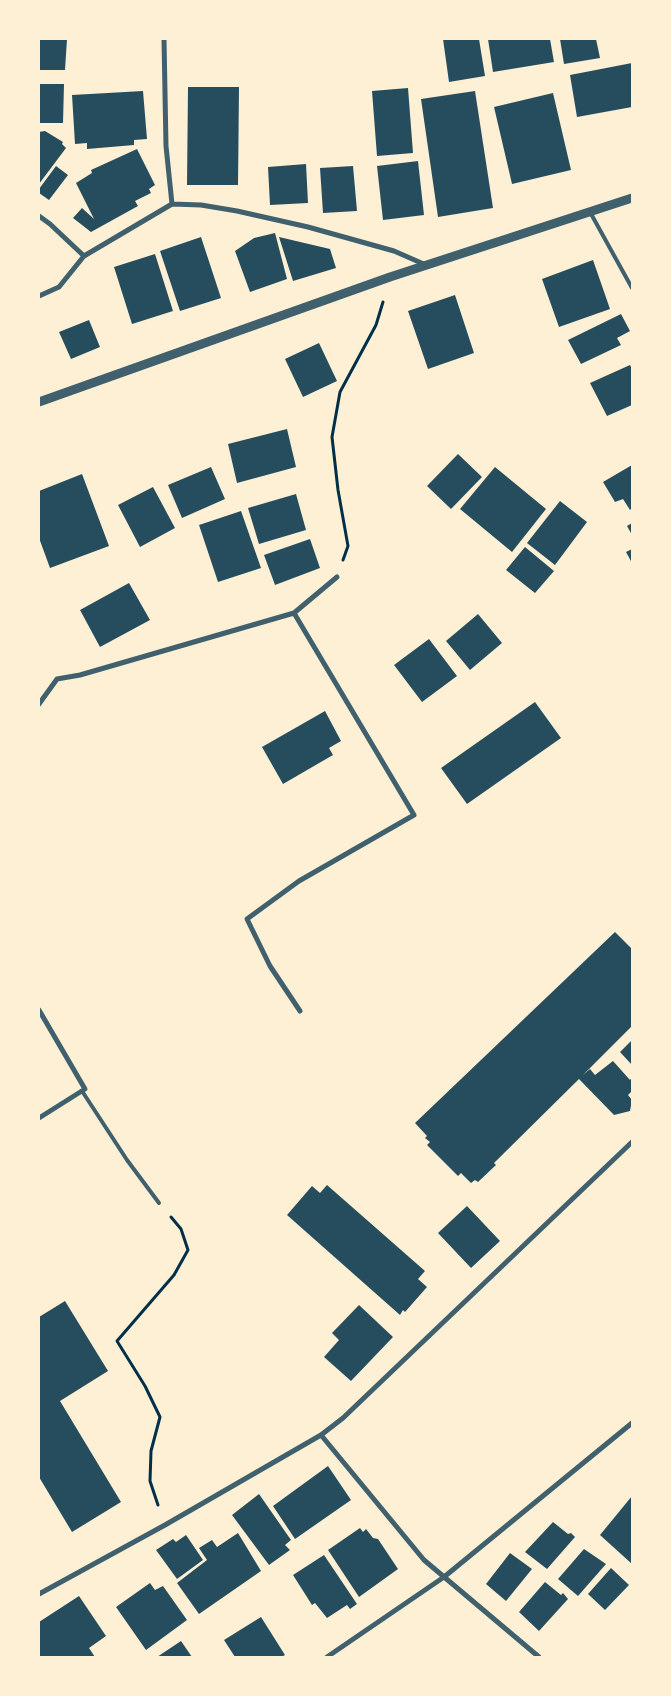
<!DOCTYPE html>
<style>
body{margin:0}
#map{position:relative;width:671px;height:1696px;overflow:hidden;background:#fdf0d5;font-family:Manrope,sans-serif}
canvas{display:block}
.frame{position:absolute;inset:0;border:40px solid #fdf0d5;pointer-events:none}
</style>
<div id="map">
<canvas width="671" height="1696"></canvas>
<div class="frame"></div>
</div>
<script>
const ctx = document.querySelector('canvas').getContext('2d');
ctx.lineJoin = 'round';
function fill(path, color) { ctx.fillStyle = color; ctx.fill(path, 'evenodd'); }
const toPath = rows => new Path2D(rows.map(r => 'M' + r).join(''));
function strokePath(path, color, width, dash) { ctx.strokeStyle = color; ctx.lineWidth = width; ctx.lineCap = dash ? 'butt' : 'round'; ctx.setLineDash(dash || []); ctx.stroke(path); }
fill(toPath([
 [39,39,67,39,65,70,39,70],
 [443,39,479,39,485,76,449,82],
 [488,39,550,39,554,62,493,72],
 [560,39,596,39,600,58,564,64],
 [632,63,632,107,577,117,570,75],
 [39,84,64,84,63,123,39,123],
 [188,87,239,87,238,185,187,185],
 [408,88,413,153,377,156,372,91],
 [143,91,147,139,134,140,134,145,87,149,87,143,75,144,72,95],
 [475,91,493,208,438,217,421,99],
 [553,93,571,170,512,184,494,107],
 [45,131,63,142,62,144,66,148,39,184,39,132],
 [137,149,155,185,149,189,151,193,135,201,138,206,91,232,73,218,82,208,94,219,76,183,92,173,91,170],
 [418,161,424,215,383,220,377,166],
 [306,164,308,203,270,205,268,167],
 [56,166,68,175,49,200,39,193,39,189],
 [353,166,357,211,323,213,320,168],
 [275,233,287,279,250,292,235,251,254,238],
 [201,237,221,298,180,311,160,251],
 [279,237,330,249,336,268,293,281],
 [155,254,173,311,132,324,114,267],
 [593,260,610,309,559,327,542,279],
 [455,295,474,353,428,369,408,311],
 [621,314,630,331,617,338,621,345,581,364,568,340],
 [89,320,100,347,71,359,59,332],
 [319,343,337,381,303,397,285,359],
 [630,365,632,369,632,405,607,416,590,383],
 [287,429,296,467,237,483,228,444],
 [458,454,482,477,451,509,427,486],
 [632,465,632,508,630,510,623,499,615,502,603,482],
 [211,467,225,499,182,518,168,485],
 [495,467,546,509,512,552,460,509],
 [82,474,109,546,50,568,39,538,39,491],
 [153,487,175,528,140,547,118,505],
 [296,494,306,530,259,544,248,508],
 [560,501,587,522,555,565,527,543],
 [241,511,261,568,218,582,199,525],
 [632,523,632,535,627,526],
 [310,539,320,568,275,585,264,555],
 [525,547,554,571,535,593,506,570],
 [632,549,632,563,626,552],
 [129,583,150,620,100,647,80,610],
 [478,614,502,643,470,670,446,641],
 [429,639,457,676,422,702,394,665],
 [535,702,561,738,467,804,441,768],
 [325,711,341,741,329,748,333,755,283,784,262,747],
 [615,932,632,949,632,1026,583,1075,590,1069,595,1075,613,1061,630,1080,632,1077,632,1091,628,1095,632,1100,630,1111,614,1115,579,1079,494,1163,496,1165,478,1182,475,1180,471,1183,461,1173,458,1176,427,1145,430,1142,425,1138,427,1136,415,1123],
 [632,1040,632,1065,620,1052],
 [327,1185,425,1271,418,1279,427,1287,405,1312,403,1310,400,1315,287,1215,312,1186,320,1193],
 [467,1206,500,1241,471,1268,438,1233],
 [65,1301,108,1371,60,1401,121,1502,72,1532,39,1477,39,1317],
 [359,1305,393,1337,351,1381,324,1357,339,1340,332,1333],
 [328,1466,351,1500,295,1539,273,1506],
 [259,1494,291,1540,285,1545,290,1550,269,1565,232,1515],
 [632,1496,632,1564,600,1535],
 [553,1522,568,1534,571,1533,575,1537,547,1569,525,1552],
 [360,1528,363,1532,366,1529,373,1538,378,1539,398,1569,359,1597,328,1550],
 [238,1533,261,1571,199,1614,177,1583,207,1560,199,1548,212,1540,217,1547],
 [186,1535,203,1560,177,1579,156,1550,173,1539,176,1542],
 [584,1549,606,1564,578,1596,558,1579],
 [510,1553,532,1569,506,1601,486,1584],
 [324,1555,357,1604,350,1609,347,1605,327,1618,315,1603,312,1605,293,1575],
 [611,1568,629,1585,605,1610,588,1594],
 [545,1582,561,1595,563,1593,568,1599,539,1631,519,1612],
 [150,1583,155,1590,163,1586,187,1620,146,1650,116,1607],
 [79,1596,106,1636,89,1648,95,1657,39,1657,39,1622],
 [261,1617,285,1655,281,1657,235,1657,224,1640],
 [181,1641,192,1657,157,1657]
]), '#264d5e');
strokePath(toPath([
 [343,560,348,546,338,490,332,437,340,392,376,325,383,302],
 [158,1505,150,1481,151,1451,160,1417,145,1386,117,1341,174,1275,188,1250,181,1229,171,1217]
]), '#003049', 3);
strokePath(toPath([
 [590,212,632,288],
 [82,1091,127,1160,159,1203]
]), '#3f606c', 4);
strokePath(toPath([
 [164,39,166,146,172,204],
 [39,216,50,224,84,256],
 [39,296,59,287,84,256,172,204,201,205,237,211,308,227,394,251,426,265],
 [294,613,414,815,299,881,247,919,270,966,300,1011],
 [39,704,57,679,80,675,294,613,337,577],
 [39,1010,85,1089,39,1118],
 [321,1435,424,1560,539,1657],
 [39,1594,165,1525,321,1435,343,1418,632,1142],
 [327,1657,444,1577,632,1423]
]), '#3f606c', 5);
strokePath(toPath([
 [39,402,390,277,632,198]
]), '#3f606c', 9);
</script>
